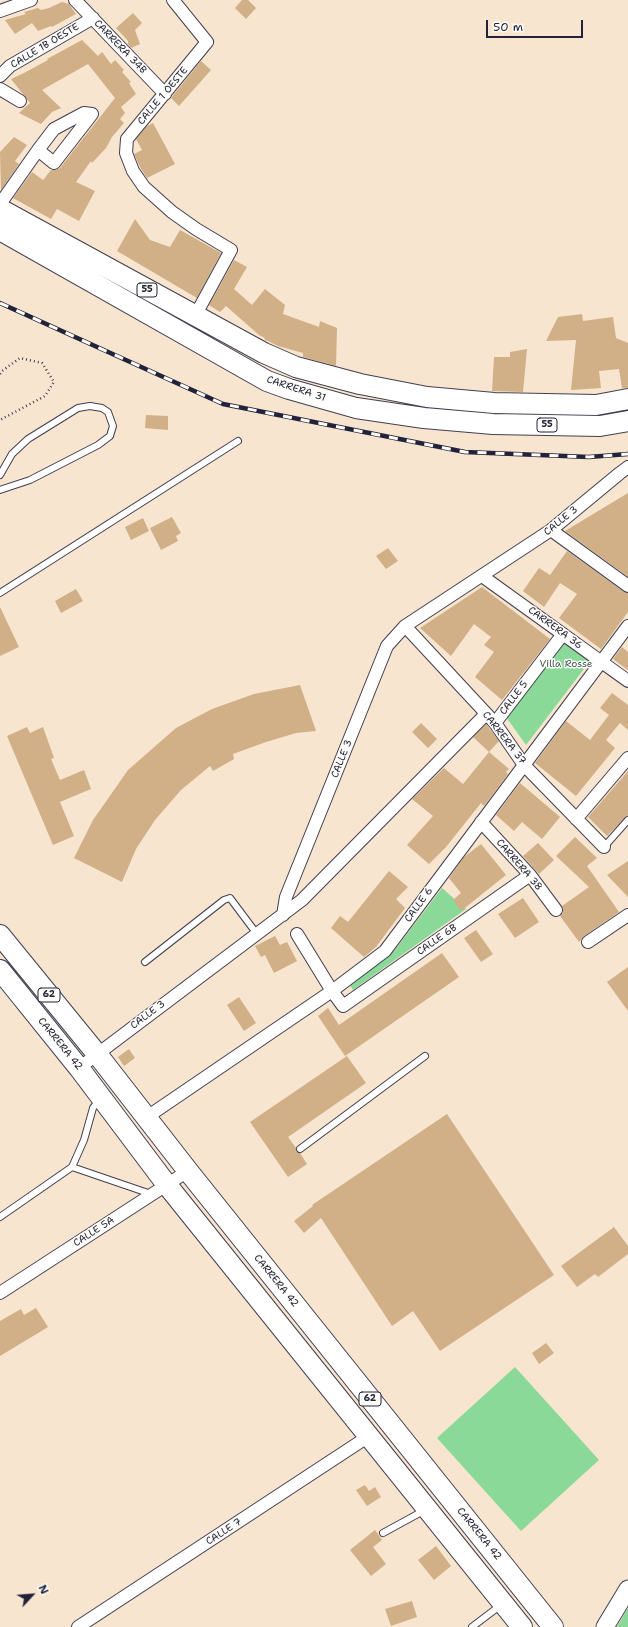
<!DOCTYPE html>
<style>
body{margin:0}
#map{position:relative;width:628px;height:1627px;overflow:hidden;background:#f7e5cf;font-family:"Shantell Sans",sans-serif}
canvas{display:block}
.north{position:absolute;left:12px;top:1575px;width:40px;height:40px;-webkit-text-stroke:3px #fdfcf7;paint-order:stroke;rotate:64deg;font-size:11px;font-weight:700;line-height:16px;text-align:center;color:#22223b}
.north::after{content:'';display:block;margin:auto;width:14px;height:18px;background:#22223b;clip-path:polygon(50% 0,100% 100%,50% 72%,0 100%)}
.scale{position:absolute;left:486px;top:20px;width:97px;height:18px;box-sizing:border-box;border:2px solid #22223b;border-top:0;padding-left:5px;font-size:12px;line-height:14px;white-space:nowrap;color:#22223b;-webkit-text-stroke:3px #fdfcf7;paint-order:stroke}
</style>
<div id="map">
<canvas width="628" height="1627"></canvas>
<div class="north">N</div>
<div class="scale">50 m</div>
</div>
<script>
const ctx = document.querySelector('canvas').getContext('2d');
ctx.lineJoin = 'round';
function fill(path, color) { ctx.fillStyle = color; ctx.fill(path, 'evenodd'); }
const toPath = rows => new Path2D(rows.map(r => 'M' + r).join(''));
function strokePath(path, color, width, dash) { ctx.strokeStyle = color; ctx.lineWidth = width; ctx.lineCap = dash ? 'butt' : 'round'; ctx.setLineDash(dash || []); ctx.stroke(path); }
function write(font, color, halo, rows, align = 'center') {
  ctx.font = font + ' "Shantell Sans",sans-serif'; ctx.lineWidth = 3; ctx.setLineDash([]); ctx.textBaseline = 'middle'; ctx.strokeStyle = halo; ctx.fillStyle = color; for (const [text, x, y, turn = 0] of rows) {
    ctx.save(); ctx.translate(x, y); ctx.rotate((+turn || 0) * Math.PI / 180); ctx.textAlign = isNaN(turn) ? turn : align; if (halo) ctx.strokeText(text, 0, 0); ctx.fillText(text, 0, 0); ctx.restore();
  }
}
fill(toPath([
 [564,640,590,661,526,745,506,717],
 [442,888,466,909,353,990,349,984,395,950],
 [515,1367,599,1460,521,1531,437,1438],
 [628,1608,628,1627,617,1627]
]), '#8ad999');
fill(toPath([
 [242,0,248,0,256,8,246,19,235,8],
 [62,2,69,4,76,14,52,27,51,26,38,31,32,23,15,34,5,20,26,14,24,12,38,8,41,10,49,8],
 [133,13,142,23,135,30,140,44,131,48,128,44,128,41,116,28],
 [82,40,98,56,102,52,111,64,115,60,124,70,122,72,131,82,129,83,136,94,121,107,125,113,120,119,124,123,112,137,106,148,92,163,91,161,76,182,95,191,79,221,57,209,51,219,13,198,32,172,43,180,51,170,56,170,60,168,115,98,88,64,42,90,61,108,52,112,41,124,19,113,30,103,11,79,24,73,48,60,47,59],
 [201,61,211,70,179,106,171,98],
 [153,123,175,164,147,178,140,167,134,154,142,150,136,139,147,126],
 [14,137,27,145,15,161,19,164,1,190,0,152],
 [135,219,150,240,170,247,180,230,221,253,197,298,117,251],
 [234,260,247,267,234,289,252,305,265,289,285,305,283,314,319,327,320,321,337,328,336,366,303,357,303,353,278,346,264,339,265,338,259,335,226,306,220,312,209,305],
 [582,314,583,321,613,317,616,338,628,343,628,388,622,388,619,369,599,371,601,388,571,390,576,340,546,341,558,317],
 [527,349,523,392,492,391,494,357,510,357,510,352],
 [146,415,168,416,168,430,145,428],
 [628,493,628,577,565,531],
 [172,517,181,533,176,536,178,541,161,550,150,528],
 [143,518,149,531,131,540,125,527],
 [388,548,398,561,386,569,376,556],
 [567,551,624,592,628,593,628,612,601,649,559,618,577,594,560,583,544,607,523,591,539,568,550,575],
 [482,587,550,639,502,700,475,677,494,652,484,645,491,637,474,624,451,656,420,628],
 [76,589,83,601,61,613,55,601],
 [0,607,19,647,0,656],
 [622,647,628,652,628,670,613,659],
 [300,685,316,731,296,733,266,742,233,754,234,759,213,771,210,766,181,790,155,820,136,849,122,882,74,858,93,820,128,770,176,728,212,709,254,694],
 [612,693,628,705,628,730,620,723,606,740,615,748,576,796,535,763,566,721,590,740,609,715,600,708],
 [421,723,437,739,428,748,412,732],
 [486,724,499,741,489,752,473,737],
 [27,727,30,733,43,727,54,758,51,759,60,780,84,770,91,789,60,802,74,836,53,845,7,736],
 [489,752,509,769,506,772,508,774,484,806,481,803,446,847,429,864,407,845,433,816,412,799,444,768,463,784],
 [628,771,628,815,607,836,588,817],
 [520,783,560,817,542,839,522,822,514,831,496,815],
 [575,837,597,858,587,866,619,912,584,936,579,942,560,916,563,913,562,906,589,887,556,856],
 [538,843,554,860,539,874,523,856],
 [481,844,506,875,461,911,453,900,461,893,449,878,464,857],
 [628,861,628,897,607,875],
 [389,871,408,887,396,899,405,908,376,947,364,957,331,928,340,916,348,922],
 [523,898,539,922,515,938,498,914],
 [476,930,493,954,481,962,464,938],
 [275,936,280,945,287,942,297,961,274,973,265,955,261,957,255,946],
 [442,953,459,977,345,1056,318,1016,328,1008,339,1025],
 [628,967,628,1011,607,982],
 [239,997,256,1023,244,1031,227,1005],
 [129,1049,135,1058,124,1066,118,1057],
 [347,1056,366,1083,288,1137,296,1148,296,1151,300,1153,307,1164,288,1177,250,1122],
 [447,1114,554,1275,440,1351,413,1311,392,1326,321,1218,304,1233,294,1221,313,1206,312,1205],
 [614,1227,628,1246,628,1254,598,1277,595,1274,577,1287,561,1266],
 [36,1308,48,1327,0,1356,0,1321,21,1309,24,1315],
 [546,1343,554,1353,539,1364,532,1353],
 [365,1485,369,1491,375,1487,381,1497,367,1506,356,1490],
 [375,1530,382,1540,373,1547,386,1564,371,1576,350,1550],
 [436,1546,451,1566,434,1580,418,1560],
 [412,1601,417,1617,391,1626,385,1609]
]), '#d1b087');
const service = toPath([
 [0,475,12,454,28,439,78,408,90,406,102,408,108,412,113,426,110,436,98,445,30,480,0,490],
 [0,593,238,441],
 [604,847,628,820],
 [145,962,224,900,230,898,257,934],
 [300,1149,425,1056],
 [72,1167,151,1194],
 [0,1217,72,1167,84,1140,93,1108,99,1100],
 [383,1533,425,1510],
 [472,1627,501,1605]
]);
const minor = toPath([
 [75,0,165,94],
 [173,0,207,42,127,139,126,153,133,171,144,187,172,212,196,229,231,250,195,316],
 [0,11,31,0],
 [0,76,10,66,93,18],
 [0,89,20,101],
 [0,204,38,150,54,129,84,113,92,114,54,163,38,150],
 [551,530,628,586],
 [482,576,628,681],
 [405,626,495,723,524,765,604,847],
 [495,723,563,634],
 [576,819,628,758],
 [481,822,530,875,556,910],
 [283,915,286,897,387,646,405,626,551,530,620,473,628,467],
 [297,934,332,991,343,1006,530,875],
 [588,942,628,915],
 [79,1068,302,900,486,714],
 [147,1117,332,991,385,951,628,626],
 [0,1293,188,1171],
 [78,1627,369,1436]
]);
const secondary = toPath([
 [605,1627,628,1589]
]);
const trunk = toPath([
 [0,209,264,353,296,367,360,384,427,397,494,403,596,405,628,399],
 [0,230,267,381,289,389,356,408,424,418,493,424,600,426,628,421],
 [0,935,97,1054,188,1171,553,1627],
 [0,970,79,1068,167,1185,522,1627]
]);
strokePath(service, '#423f51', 8);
strokePath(minor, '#423f51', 14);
strokePath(secondary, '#423f51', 19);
strokePath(trunk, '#423f51', 22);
strokePath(toPath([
 [0,374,2,371,20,358,42,363,54,382,45,396,0,420]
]), '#423f51', 2.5, [1, 3]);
strokePath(service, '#fff', 6);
strokePath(minor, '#fff', 12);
strokePath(secondary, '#fff', 17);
strokePath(trunk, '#fff', 20);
const rail = toPath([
 [0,303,223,404,465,452,589,457,628,454]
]);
strokePath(rail, '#22223b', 4.5);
strokePath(rail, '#fdfcf7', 3, [9]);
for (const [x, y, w] of [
 [147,290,20],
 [547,425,20],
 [49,995,22],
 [370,1399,22]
]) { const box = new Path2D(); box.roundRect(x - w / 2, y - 7, w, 14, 3); ctx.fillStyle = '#fdfcf7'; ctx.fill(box); strokePath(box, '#22223b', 1); }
write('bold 9px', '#22223b', null, [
 ["55",147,290],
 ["55",547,425],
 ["62",49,995],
 ["62",370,1399]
]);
write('10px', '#22223b', '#fdfcf7', [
 ["CALLE 1B OESTE",45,46,-31],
 ["CARRERA 34B",120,47,46],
 ["CALLE 1 OESTE",163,96,-50],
 ["CARRERA 31",296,389,18],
 ["CALLE 3",561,521,-39],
 ["CARRERA 36",555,628,36],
 ["CALLE 5",514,698,-53],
 ["CARRERA 37",504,738,52],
 ["CALLE 3",342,759,-68],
 ["CARRERA 38",519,865,49],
 ["CALLE 6",419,905,-54],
 ["CALLE 6B",437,940,-35],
 ["CALLE 3",148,1015,-37],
 ["CARRERA 42",60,1044,51],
 ["CALLE 5A",94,1232,-33],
 ["CARRERA 42",276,1281,51],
 ["CALLE 7",224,1532,-33],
 ["CARRERA 42",479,1534,51]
]);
write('10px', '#415957', '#fdfcf7', [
 ["Villa Rosse",566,664]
]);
</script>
